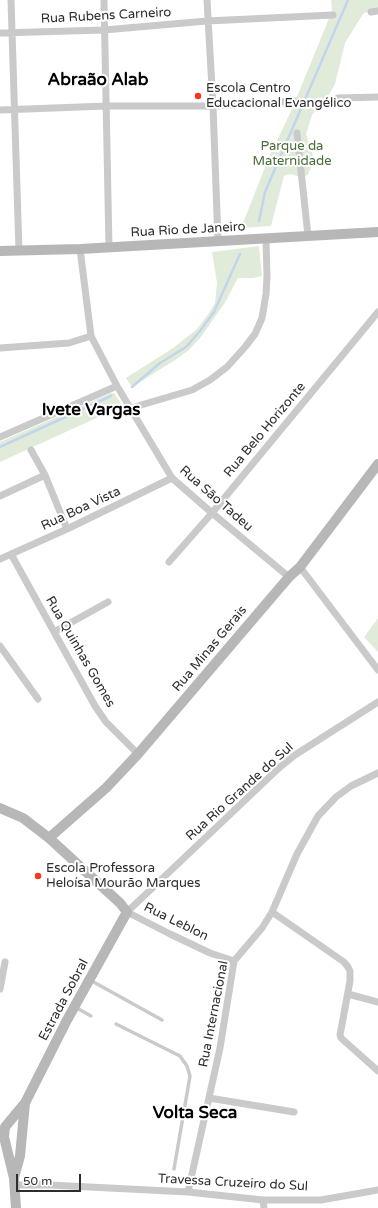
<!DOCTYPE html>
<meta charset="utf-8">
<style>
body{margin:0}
#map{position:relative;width:378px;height:1208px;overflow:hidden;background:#fff;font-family:"Varela Round",sans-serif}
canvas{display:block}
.scale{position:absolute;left:16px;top:1174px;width:65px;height:18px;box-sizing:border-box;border:2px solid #2d2d2d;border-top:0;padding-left:5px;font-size:12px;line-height:14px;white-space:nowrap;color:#2d2d2d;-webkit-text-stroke:3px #fff;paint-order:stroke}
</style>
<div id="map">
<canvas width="378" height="1208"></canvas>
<div class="scale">50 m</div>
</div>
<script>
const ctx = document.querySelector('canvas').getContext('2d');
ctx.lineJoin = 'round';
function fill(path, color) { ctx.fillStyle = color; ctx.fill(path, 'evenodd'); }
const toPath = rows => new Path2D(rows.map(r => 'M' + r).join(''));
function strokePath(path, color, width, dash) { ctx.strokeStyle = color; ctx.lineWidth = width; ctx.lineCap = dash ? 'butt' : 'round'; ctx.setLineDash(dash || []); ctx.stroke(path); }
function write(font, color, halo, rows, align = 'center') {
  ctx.font = font + ' "Varela Round",sans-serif'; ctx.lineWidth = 4; ctx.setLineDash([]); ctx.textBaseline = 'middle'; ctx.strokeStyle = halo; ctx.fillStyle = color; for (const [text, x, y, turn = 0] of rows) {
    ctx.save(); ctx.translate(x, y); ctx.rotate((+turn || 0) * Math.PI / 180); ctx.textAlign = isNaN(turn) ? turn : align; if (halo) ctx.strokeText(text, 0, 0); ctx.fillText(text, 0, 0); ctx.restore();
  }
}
fill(toPath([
 [331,0,378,0,378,9,371,10,363,14,345,43,335,84,330,93,312,115,306,134,314,159,308,175,300,177,290,174,284,176,271,226,241,228,269,157,292,109,332,11],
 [259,246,262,276,253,278,238,278,226,301,201,337,189,350,175,360,132,387,126,378,173,348,197,329,209,313,215,303,217,283,212,252],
 [111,393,114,393,123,406,120,409,116,409,0,462,0,442],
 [378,618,378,652,364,637]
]), '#e0ecd9');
strokePath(toPath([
 [259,221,265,192,348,0],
 [132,387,160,363,186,347,200,331,214,312,240,254],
 [0,447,111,396]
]), '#c3d5ee', 2.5);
strokePath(toPath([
 [90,980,162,1020],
 [75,1007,91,1016],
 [116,1024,180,1056,187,1066,190,1076,174,1169]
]), '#cacaca', 3.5);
strokePath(toPath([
 [11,0,19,251],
 [104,0,109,247],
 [207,0,213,106,218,241],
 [371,12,378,11],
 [0,33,104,30,207,21,333,15],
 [338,98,378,97],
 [0,110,107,106,213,106,296,101],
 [297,133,308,236],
 [80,249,91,336,117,386,172,478,212,513,289,577],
 [0,348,69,343,91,336],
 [131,408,192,390,210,380,227,367,245,347,255,334,262,318,266,294,267,277,266,238],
 [0,437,117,386],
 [31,450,45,475,67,529],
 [0,496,45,475],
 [11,554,95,706,106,722,138,754],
 [0,559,67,529,172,478],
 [169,562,212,513,378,312],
 [300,567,378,670],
 [54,632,108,602],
 [0,646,38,699],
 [272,912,344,962,348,967,350,971,350,981,340,1035,341,1038,378,1071],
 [234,961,210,953,170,934,127,912,280,767,295,755,378,702],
 [0,989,5,962],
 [348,994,378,1002],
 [209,1098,294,1112],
 [14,1185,50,1185,188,1192,263,1200,321,1200,378,1190],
 [188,1192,220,1048,234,961,262,928,272,912,297,854,318,816,336,797,351,786,378,773],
 [263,1200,264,1208]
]), '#cacaca', 7);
strokePath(toPath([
 [0,251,80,249,378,232],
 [0,808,23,818,49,838,120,903,127,912,67,1020,25,1103,5,1127,4,1137,14,1178,16,1208],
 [49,838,106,788,138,754,289,577,300,567,378,464],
 [14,1178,20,1156,25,1103]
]), '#b7b7b7', 10);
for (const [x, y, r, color] of [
 [198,96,4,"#f6361d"],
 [38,876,4,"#f6361d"]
]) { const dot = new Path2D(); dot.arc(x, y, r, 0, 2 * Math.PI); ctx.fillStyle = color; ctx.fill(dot); strokePath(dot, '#fff', 1.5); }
write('13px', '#2d2d2d', '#fff', [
 ["Rua Rubens Carneiro",106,16,-3],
 ["Rua Rio de Janeiro",188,230,-3],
 ["Rua Belo Horizonte",265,430,-50],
 ["Rua São Tadeu",216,499,41],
 ["Rua Boa Vista",81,509,-25],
 ["Rua Minas Gerais",210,649,-50],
 ["Rua Quinhas Gomes",80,652,60],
 ["Rua Rio Grande do Sul",240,792,-42],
 ["Rua Leblon",176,922,26],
 ["Estrada Sobral",64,1000,-62],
 ["Rua Internacional",214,1014,-79],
 ["Travessa Cruzeiro do Sul",233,1183,3]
]);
write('13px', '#2d2d2d', '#fff', [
 ["Escola Centro",206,89],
 ["Educacional Evangélico",206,104],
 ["Escola Professora",46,869],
 ["Heloísa Mourão Marques",46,884]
], 'left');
write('13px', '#466d36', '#fff', [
 ["Parque da",292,147],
 ["Maternidade",292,162]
]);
write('bold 17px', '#000', '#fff', [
 ["Abraão Alab",98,81],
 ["Ivete Vargas",91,411],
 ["Volta Seca",195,1114]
]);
</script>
